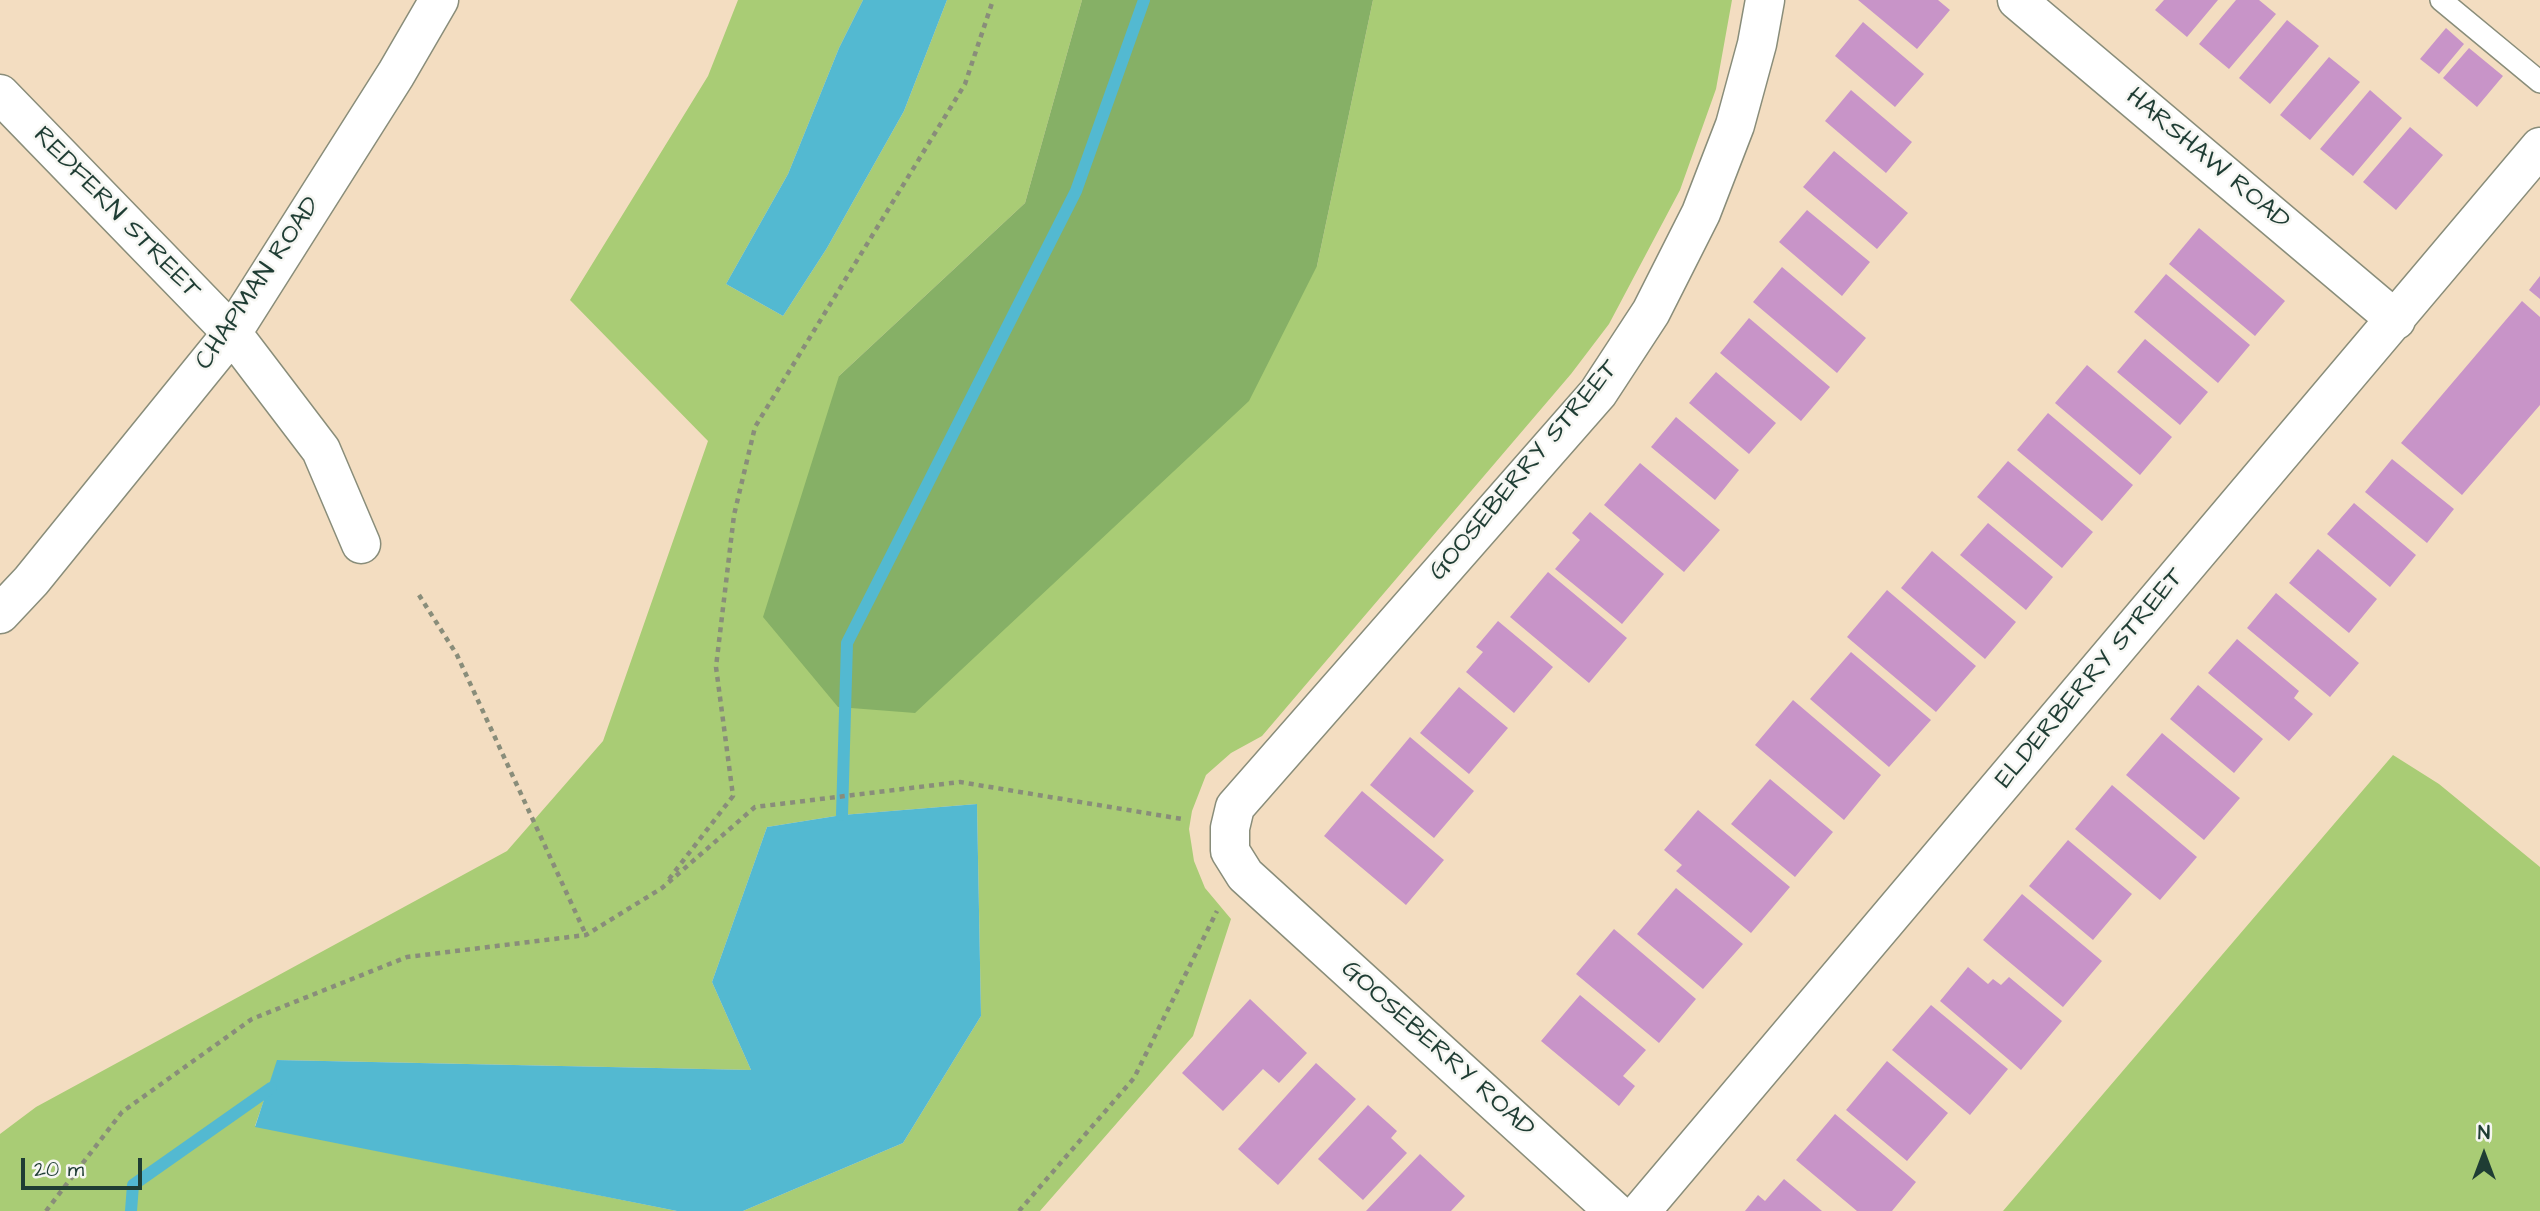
<!DOCTYPE html>
<style>
body{margin:0}
#map{position:relative;width:2540px;height:1211px;overflow:hidden;background:#f3ddc1;font-family:"Architects Daughter",sans-serif}
canvas{display:block}
.north{position:absolute;left:2449px;top:1120px;width:70px;height:70px;-webkit-text-stroke:5px #f6f6f2;paint-order:stroke;rotate:0deg;font-size:19px;font-weight:700;line-height:28px;text-align:center;color:#1f3d34}
.north::after{content:'';display:block;margin:auto;width:24px;height:32px;background:#1f3d34;clip-path:polygon(50% 0,100% 100%,50% 72%,0 100%)}
.scale{position:absolute;left:21px;top:1158px;width:121px;height:32px;box-sizing:border-box;border:4px solid #1f3d34;border-top:0;padding-left:9px;font-size:21px;line-height:24px;white-space:nowrap;color:#1f3d34;-webkit-text-stroke:5px #f6f6f2;paint-order:stroke}
</style>
<div id="map">
<canvas width="2540" height="1211"></canvas>
<div class="north">N</div>
<div class="scale">20 m</div>
</div>
<script>
const ctx = document.querySelector('canvas').getContext('2d');
ctx.lineJoin = 'round';
function fill(path, color) { ctx.fillStyle = color; ctx.fill(path, 'evenodd'); }
const toPath = rows => new Path2D(rows.map(r => 'M' + r).join(''));
function strokePath(path, color, width, dash) { ctx.strokeStyle = color; ctx.lineWidth = width; ctx.lineCap = dash ? 'butt' : 'round'; ctx.setLineDash(dash || []); ctx.stroke(path); }
function write(font, color, halo, rows, align = 'center') {
  ctx.font = font + ' "Architects Daughter",sans-serif'; ctx.lineWidth = 5; ctx.setLineDash([]); ctx.textBaseline = 'middle'; ctx.strokeStyle = halo; ctx.fillStyle = color; for (const [text, x, y, turn = 0] of rows) {
    ctx.save(); ctx.translate(x, y); ctx.rotate((+turn || 0) * Math.PI / 180); ctx.textAlign = isNaN(turn) ? turn : align; if (halo) ctx.strokeText(text, 0, 0); ctx.fillText(text, 0, 0); ctx.restore();
  }
}
fill(toPath([
 [738,0,863,0,839,48,788,174,726,284,783,316,827,248,904,111,947,0,1082,0,1025,203,839,376,1317,266,1373,0,1732,0,1716,89,1680,190,1609,324,1571,374,1262,736,1231,753,1206,775,1192,811,1189,829,1194,861,1205,888,1231,919,1193,1036,1040,1211,743,1211,903,1143,981,1016,977,804,842,815,767,827,712,982,751,1070,278,1060,255,1126,677,1211,0,1211,0,1134,36,1107,507,851,603,741,708,441,570,300,708,76],
 [2393,755,2439,784,2540,867,2540,1211,2003,1211]
]), '#a9cc75');
fill(toPath([
 [1082,0,1373,0,1317,266,1249,401,915,713,838,707,763,617,839,376,1025,203]
]), '#86b066');
fill(toPath([
 [863,0,947,0,904,111,827,248,783,316,726,284,788,174,839,48],
 [977,804,981,1016,903,1143,743,1211,677,1211,255,1127,277,1060,751,1070,712,982,767,827,842,815]
]), '#53b9d1');
strokePath(toPath([
 [842,815,847,643,1076,191,1144,0],
 [131,1211,133,1185,271,1088]
]), '#53b9d1', 12);
fill(toPath([
 [1858,0,1938,0,1950,10,1917,49],
 [2164,0,2218,0,2187,37,2155,10],
 [2236,0,2259,0,2276,14,2229,69,2199,44],
 [2287,20,2319,46,2270,104,2239,78],
 [1863,22,1924,74,1895,107,1835,56],
 [2446,28,2464,44,2439,74,2420,59],
 [2469,48,2503,76,2477,107,2443,78],
 [2329,57,2360,82,2310,140,2280,115],
 [1851,90,1912,142,1886,173,1825,121],
 [2370,90,2402,118,2353,176,2320,149],
 [2410,127,2443,155,2396,210,2363,182],
 [1834,151,1908,213,1877,249,1803,187],
 [1807,210,1870,262,1842,296,1779,242],
 [2199,228,2285,301,2255,336,2169,264],
 [1782,267,1866,338,1837,373,1753,302],
 [2166,274,2250,345,2218,383,2134,312],
 [2540,276,2540,299,2529,290],
 [2522,301,2540,317,2540,405,2462,495,2401,443],
 [1749,318,1830,387,1801,421,1720,353],
 [2145,339,2208,392,2180,425,2117,372],
 [2087,365,2172,437,2140,475,2055,403],
 [1716,372,1776,423,1749,454,1689,403],
 [2048,413,2133,485,2102,521,2017,450],
 [1676,417,1739,470,1715,500,1651,447],
 [2392,459,2454,509,2427,543,2365,492],
 [2008,461,2093,532,2062,568,1977,497],
 [1640,463,1720,530,1684,572,1604,505],
 [2354,503,2416,555,2390,587,2327,534],
 [1590,512,1664,574,1622,624,1555,569,1580,540,1572,533],
 [1988,523,2053,577,2026,610,1960,555],
 [2318,549,2377,599,2349,633,2289,583],
 [1932,551,2016,622,1985,659,1901,588],
 [1548,572,1627,638,1589,683,1510,617],
 [1887,590,1976,666,1936,712,1847,637],
 [2276,593,2359,663,2330,697,2247,628],
 [1498,621,1553,667,1514,713,1466,672,1483,652,1476,647],
 [2237,639,2299,691,2294,698,2313,714,2289,741,2208,673],
 [1851,652,1931,720,1889,767,1810,699],
 [2198,685,2263,739,2234,773,2170,719],
 [1459,687,1508,728,1469,774,1420,733],
 [1793,700,1881,775,1844,820,1755,745],
 [2162,733,2240,798,2204,840,2126,775],
 [1410,737,1474,791,1434,838,1370,785],
 [1770,779,1833,832,1795,877,1731,824],
 [2112,785,2197,857,2160,900,2075,829],
 [1362,791,1444,860,1406,905,1324,836],
 [1698,810,1790,887,1751,933,1676,871,1682,865,1664,850],
 [2068,840,2132,894,2093,940,2029,886],
 [1676,888,1743,944,1703,989,1637,934],
 [2022,894,2102,961,2063,1007,1983,940],
 [1614,929,1696,999,1659,1043,1576,974],
 [1968,967,1988,984,1993,979,2001,985,2009,977,2062,1021,2021,1070,1940,1001],
 [1580,995,1646,1050,1623,1076,1635,1086,1619,1106,1541,1041],
 [1250,999,1307,1053,1279,1083,1263,1069,1223,1111,1182,1073],
 [1931,1005,2008,1069,1970,1115,1892,1050],
 [1887,1061,1948,1113,1907,1161,1846,1110],
 [1316,1063,1356,1099,1278,1185,1238,1149],
 [1368,1105,1397,1131,1391,1138,1407,1153,1363,1200,1318,1159],
 [1835,1114,1916,1182,1892,1211,1857,1211,1796,1160],
 [1420,1154,1465,1196,1451,1211,1366,1211],
 [1784,1179,1822,1211,1745,1211,1758,1195,1765,1201]
]), '#c894c8');
const service = toPath([
 [2441,0,2540,82]
]);
const minor = toPath([
 [2017,0,2396,320],
 [0,94,232,333,321,450,361,544],
 [0,614,31,581,232,333,396,74,439,0],
 [1614,1211,1245,875,1230,851,1230,828,1235,807,1598,393,1651,312,1701,213,1735,125,1757,44,1765,0],
 [1641,1211,2540,147]
]);
strokePath(service, '#898d7a', 24);
strokePath(minor, '#898d7a', 41);
strokePath(toPath([
 [419,595,457,655,586,935],
 [669,879,733,796,716,667,734,515,755,427,965,84,993,0],
 [46,1211,122,1112,252,1019,407,957,586,935,662,888,755,807,960,782,1182,819],
 [1019,1211,1134,1078,1217,911]
]), '#898d7a', 4.5, [5, 5]);
strokePath(service, '#fff', 21);
strokePath(minor, '#fff', 38);
write('26px', '#1f3d34', '#f6f6f2', [
 ["HARSHAW ROAD",2207,160,40],
 ["REDFERN STREET",116,214,46],
 ["CHAPMAN ROAD",259,284,-56],
 ["GOOSEBERRY STREET",1525,471,-50],
 ["ELDERBERRY STREET",2091,679,-50],
 ["GOOSEBERRY ROAD",1437,1050,42]
]);
</script>
